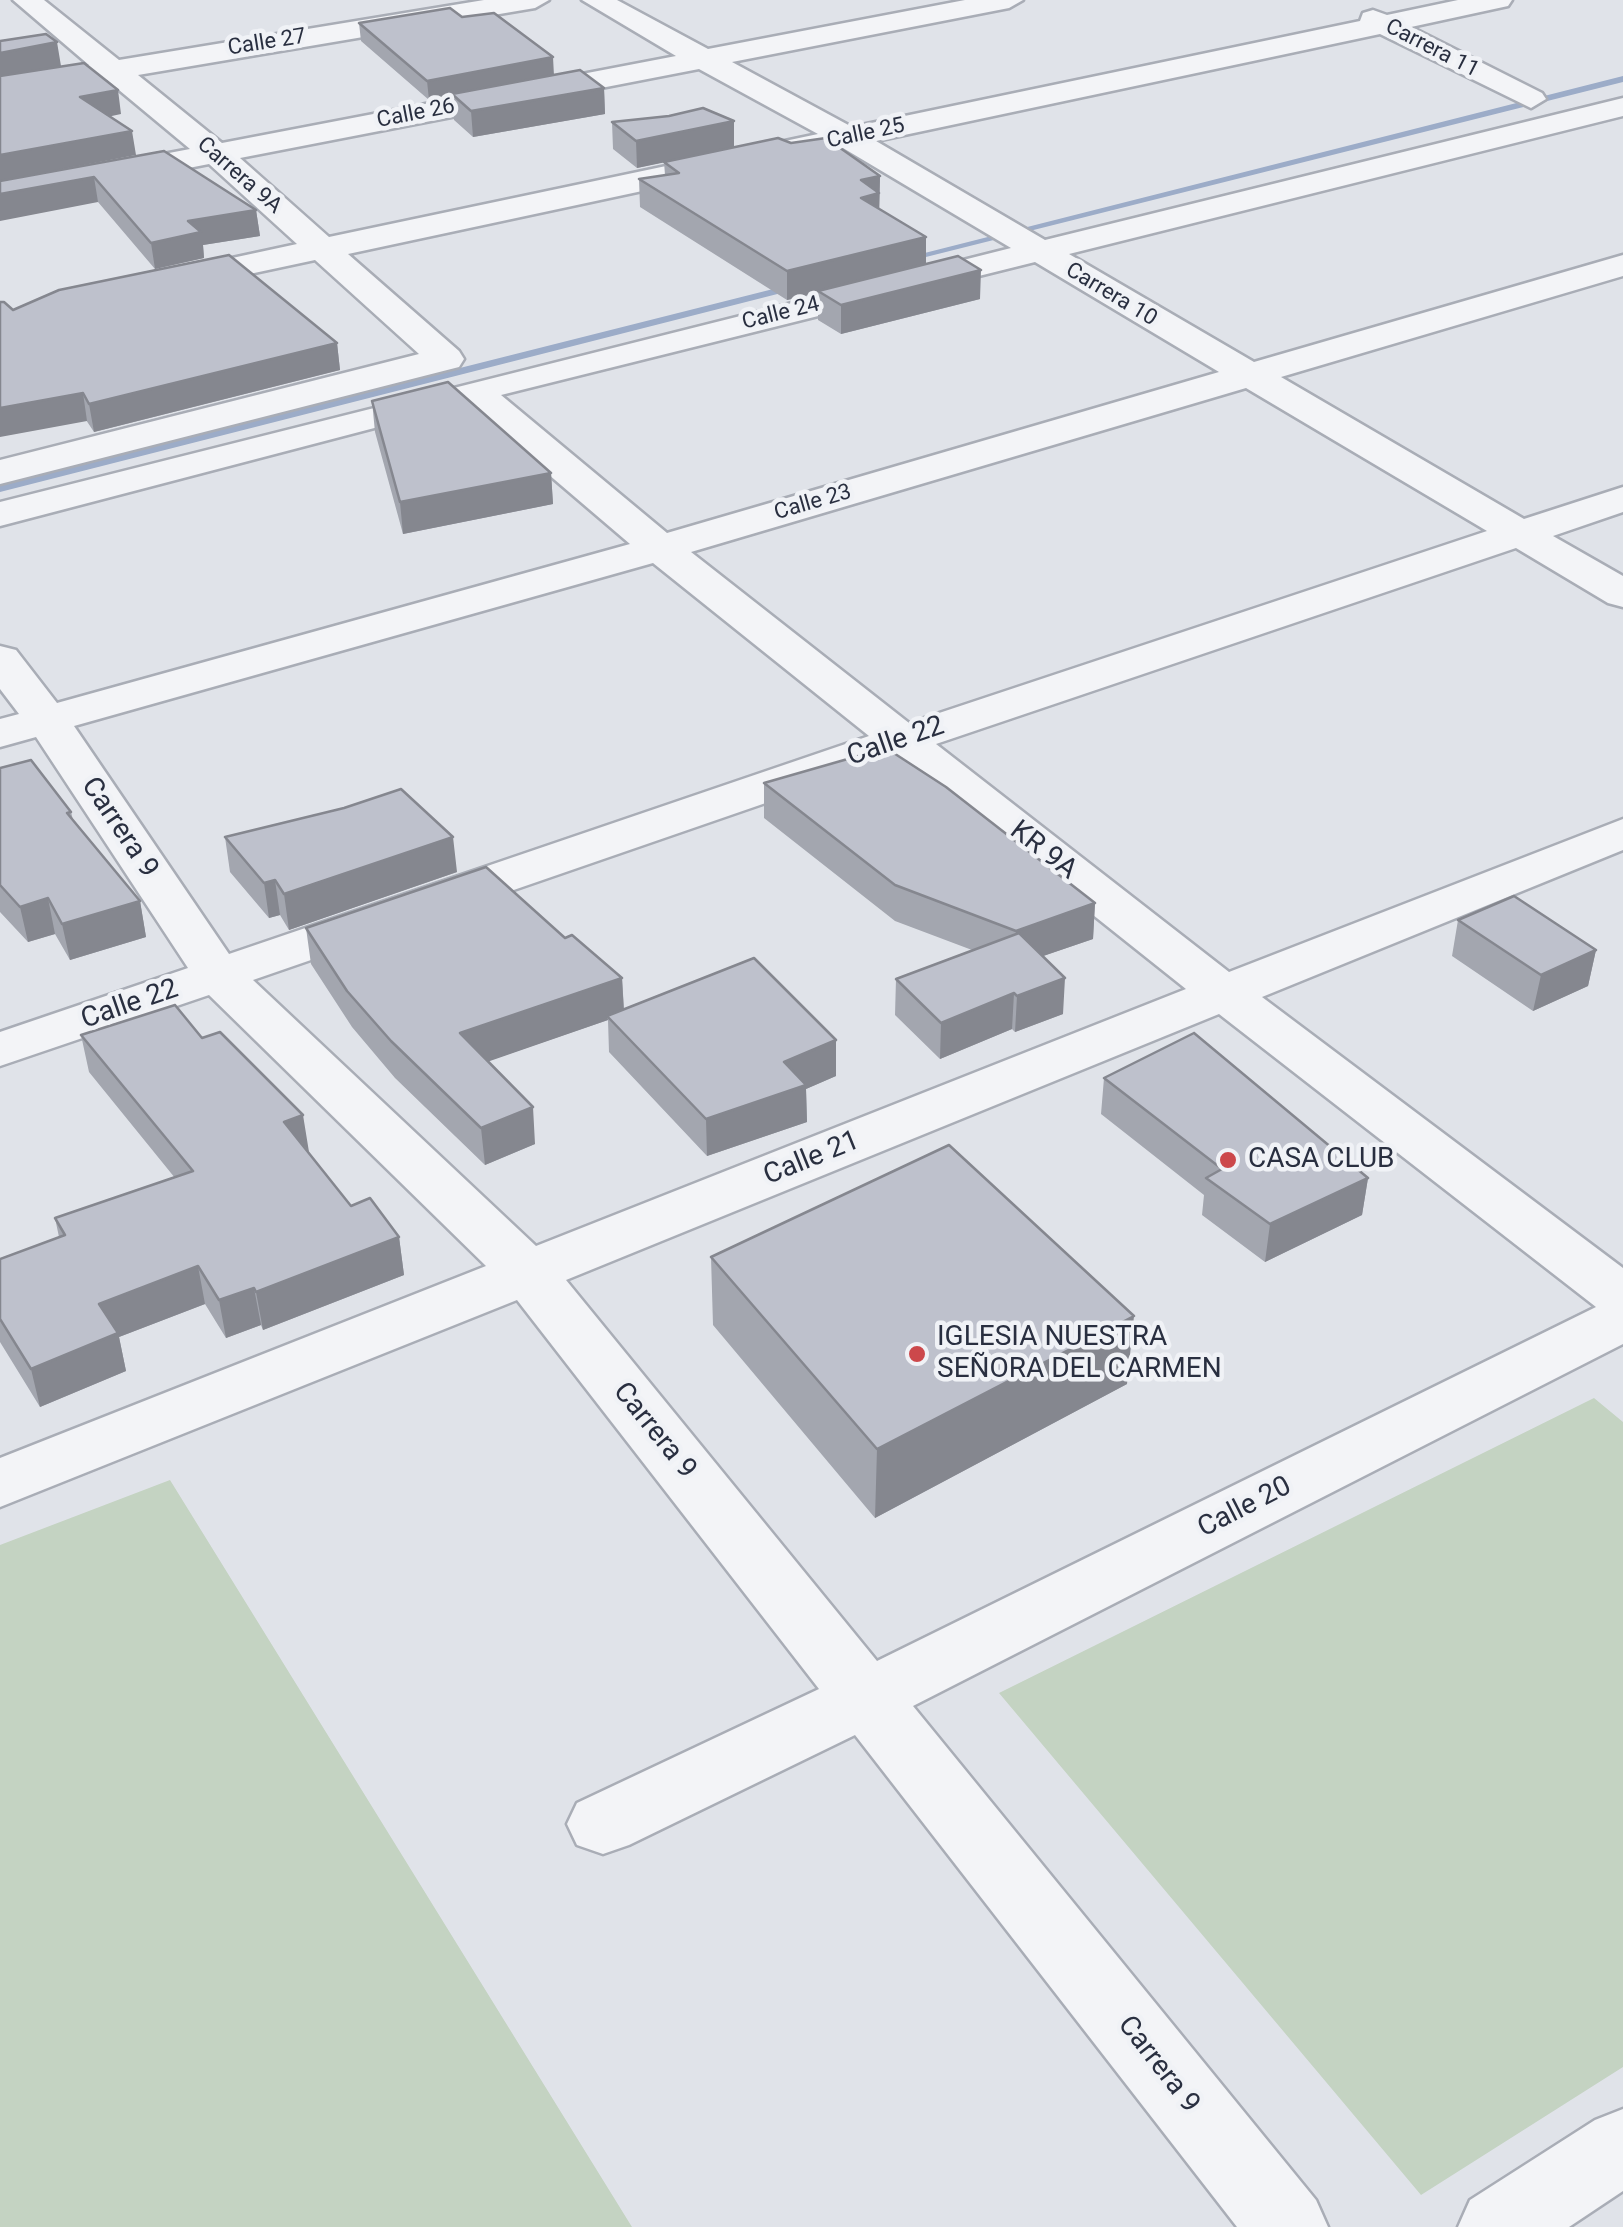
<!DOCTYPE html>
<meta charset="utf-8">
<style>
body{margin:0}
canvas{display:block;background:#e0e3e9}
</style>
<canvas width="1623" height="2227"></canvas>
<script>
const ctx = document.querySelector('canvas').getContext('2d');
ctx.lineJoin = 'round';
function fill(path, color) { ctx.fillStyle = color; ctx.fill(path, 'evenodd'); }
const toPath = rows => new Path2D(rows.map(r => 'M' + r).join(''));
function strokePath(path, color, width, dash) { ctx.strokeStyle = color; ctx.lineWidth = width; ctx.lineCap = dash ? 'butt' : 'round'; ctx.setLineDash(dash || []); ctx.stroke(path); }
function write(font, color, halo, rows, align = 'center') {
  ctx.font = font + ' Roboto,sans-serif'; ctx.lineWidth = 9; ctx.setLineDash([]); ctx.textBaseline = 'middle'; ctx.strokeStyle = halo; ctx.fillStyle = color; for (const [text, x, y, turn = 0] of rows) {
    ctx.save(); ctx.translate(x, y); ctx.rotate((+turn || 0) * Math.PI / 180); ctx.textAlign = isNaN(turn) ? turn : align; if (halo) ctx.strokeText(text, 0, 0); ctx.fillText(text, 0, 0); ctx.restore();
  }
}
fill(toPath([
 [1594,1398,1623,1422,1623,2067,1421,2195,999,1693],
 [170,1480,632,2227,0,2227,0,1545]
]), '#c4d3c2');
fill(toPath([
 [1623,76,1623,82,906,262,901,259,1623,76],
 [793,284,797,285,797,289,0,492,0,484,793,284]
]), '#9cacc8');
const minor = toPath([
 [13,0,44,0,119,60,484,0,549,0,535,8,138,75,222,143,676,56,582,0,617,0,708,49,965,0,1023,0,1009,8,732,62,852,127,1360,21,1363,13,1373,10,1387,15,1458,0,1512,0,1508,6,1411,27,1542,93,1546,99,1531,108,1380,34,876,141,1045,240,1623,98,1623,116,1069,254,1254,362,1623,255,1623,276,1281,377,1524,519,1623,487,1623,512,1553,536,1623,576,1623,607,1608,603,1516,548,936,744,1229,972,1623,819,1623,850,1262,997,1623,1268,1623,1344,913,1706,1316,2200,1328,2227,1237,2227,855,1735,629,1845,603,1854,577,1845,567,1824,577,1803,819,1689,517,1300,0,1507,0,1458,486,1266,209,995,0,1066,0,1032,188,968,36,737,0,747,0,719,19,714,0,689,0,646,16,650,57,703,630,544,466,404,0,526,0,502,1011,248,843,148,348,254,459,351,464,359,459,367,0,484,0,460,419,354,315,260,170,291,158,288,153,281,158,274,297,244,209,164,0,205,0,185,190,149,107,80,0,98,0,80,89,65,13,0],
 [699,69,818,134,329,237,240,158,699,69],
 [1035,262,1219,372,667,533,501,395,1035,262],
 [1246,388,1487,531,909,723,691,552,1246,388],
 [653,563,869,736,229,954,74,726,653,563],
 [896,758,1186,989,536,1246,253,980,896,758],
 [1219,1014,1596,1307,877,1661,566,1280,1219,1014],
 [1623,2109,1623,2191,1569,2227,1458,2227,1470,2200,1595,2120,1623,2109]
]);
strokePath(minor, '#a9adb6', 5);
fill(minor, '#f3f4f7');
fill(toPath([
 [462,17,554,74,604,88,605,114,473,137,454,120,452,95,429,100,361,41,359,23],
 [734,121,734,147,880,176,879,208,926,264,980,299,841,334,818,320,818,293,787,300,640,207,639,179,665,175,664,162,637,168,613,149,612,122],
 [164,151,256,210,260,236,203,245,204,258,155,269,98,202,0,181],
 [13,310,337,343,340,370,94,432],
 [372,401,551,473,553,504,403,534,375,432],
 [0,768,71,812,73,820,140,901,146,937,70,960,55,934,28,942,0,912],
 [764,783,1095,903,1093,939,1043,956,1063,1014,1015,1032,1012,1029,940,1059,895,1015,896,979,972,950,895,921,764,818],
 [225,837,457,872,289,930,280,915,269,918,230,872],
 [1458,920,1596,950,1588,986,1533,1011,1452,956],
 [306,928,565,938,622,978,624,1009,836,1076,806,1089,807,1122,707,1156,609,1052,608,1020,488,1061,535,1144,485,1165,395,1078,352,1027,311,964],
 [81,1035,202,1038,308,1152,351,1206,399,1237,404,1275,263,1330,261,1325,226,1338,205,1304,119,1337,126,1371,40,1407,0,1342,0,1259,59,1237,55,1218,175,1178,89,1072],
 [1104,1078,1368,1178,1362,1215,1265,1262,1202,1215,1204,1195,1101,1114],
 [711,1257,1127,1384,875,1518,713,1325]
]), '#a3a6af');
fill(toPath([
 [57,42,61,66,0,77,0,53],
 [553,57,554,76,429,100,427,81],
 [604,88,605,114,473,137,471,111],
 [118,90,121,114,84,122,80,97],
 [734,121,734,148,637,168,636,141],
 [132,131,136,155,0,181,0,155],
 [880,176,879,221,861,226,861,180],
 [94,177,98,202,0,221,0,194],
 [256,210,260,236,203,245,204,258,155,269,151,243,188,221],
 [926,237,926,266,818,291,818,293,787,300,787,271],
 [981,270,980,299,841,334,841,305],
 [337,343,340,370,94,432,89,404],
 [83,393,87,421,0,437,0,408],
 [551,473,553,504,403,534,400,502],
 [453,837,457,872,289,930,284,894],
 [275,880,280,915,269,918,264,883],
 [48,898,55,934,28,942,20,907],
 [140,901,146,937,70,960,62,924],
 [1095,903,1093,939,1014,966,1016,931],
 [1596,950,1588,986,1533,1011,1541,975],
 [622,978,624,1014,607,1016,608,1020,464,1070,460,1033],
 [1065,978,1063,1014,1015,1032,1017,996],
 [1014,993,1012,1029,940,1059,941,1023],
 [836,1040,836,1076,806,1089,807,1122,707,1156,706,1119,784,1062],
 [533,1107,535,1144,485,1165,481,1128],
 [303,1115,309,1152,284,1122],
 [1368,1178,1362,1215,1265,1262,1270,1224],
 [399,1237,404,1275,263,1330,256,1292],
 [198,1266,205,1304,119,1337,126,1371,40,1407,31,1369,99,1304],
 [254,1288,261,1325,226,1338,219,1300],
 [1134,1316,1127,1384,875,1518,877,1449]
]), '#85878f');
const building = toPath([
 [450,8,462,17,494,13,553,57,427,81,359,23,450,8],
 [46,34,57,42,0,53,0,41,46,34],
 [84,63,118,90,80,97,132,131,0,155,0,76,84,63],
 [580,70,604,88,471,111,452,94,580,70],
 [703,108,734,121,636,141,612,122,669,116,703,108],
 [778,138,791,143,826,138,880,176,861,180,879,193,861,198,926,237,787,271,639,179,679,173,664,162,778,138],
 [164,151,256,210,188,221,201,232,151,243,94,177,0,194,0,181,164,151],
 [229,255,337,343,89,404,83,393,0,408,0,302,4,302,13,310,59,290,229,255],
 [958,256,981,270,841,305,818,291,958,256],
 [448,382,551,473,400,502,372,401,448,382],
 [886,748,946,787,1095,903,1016,931,895,885,764,783,886,748],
 [31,760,71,812,67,813,140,901,62,924,48,898,20,907,0,885,0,768,31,760],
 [401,789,453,837,284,894,275,880,264,883,225,837,344,808,401,789],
 [486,867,565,938,572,935,622,978,460,1033,533,1107,481,1128,391,1041,347,991,306,928,486,867],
 [1514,896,1596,950,1541,975,1458,920,1514,896],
 [1019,933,1065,978,1017,996,1014,993,941,1023,896,979,1019,933],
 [754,958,836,1040,784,1062,806,1085,706,1119,607,1016,754,958],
 [175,1005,202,1038,220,1032,303,1115,284,1122,351,1206,370,1198,399,1237,256,1292,254,1288,219,1300,198,1266,99,1304,118,1333,31,1369,0,1319,0,1259,65,1235,55,1218,193,1171,81,1035,175,1005],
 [1194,1033,1368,1178,1270,1224,1206,1178,1222,1169,1104,1078,1194,1033],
 [949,1145,1134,1316,877,1449,711,1257,949,1145]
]);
fill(building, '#bec1cc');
strokePath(building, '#85878f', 2.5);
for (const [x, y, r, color] of [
 [1228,1160,10,"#cc484b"],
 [917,1354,10,"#cc484b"]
]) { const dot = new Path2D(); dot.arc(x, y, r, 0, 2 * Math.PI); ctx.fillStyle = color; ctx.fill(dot); strokePath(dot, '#f0f2f6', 4); }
write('22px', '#292f40', '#f0f2f6', [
 ["Calle 27",267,43,-9],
 ["Carrera 11",1432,49,27],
 ["Calle 26",416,114,-11],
 ["Calle 25",866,134,-12],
 ["Carrera 9A",239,176,41],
 ["Carrera 10",1111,295,31],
 ["Calle 24",781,314,-14],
 ["Calle 23",813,503,-16]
]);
write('28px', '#292f40', '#f0f2f6', [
 ["Calle 22",896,742,-19],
 ["Carrera 9",119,828,56],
 ["KR 9A",1043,851,38],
 ["Calle 22",130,1005,-19],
 ["Calle 21",812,1159,-22],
 ["Carrera 9",654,1431,51],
 ["Calle 20",1245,1508,-27],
 ["Carrera 9",1158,2065,52]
]);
write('28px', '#292f40', '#f0f2f6', [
 ["CASA CLUB",1248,1160],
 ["IGLESIA NUESTRA",937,1338],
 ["SEÑORA DEL CARMEN",937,1370]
], 'left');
</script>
